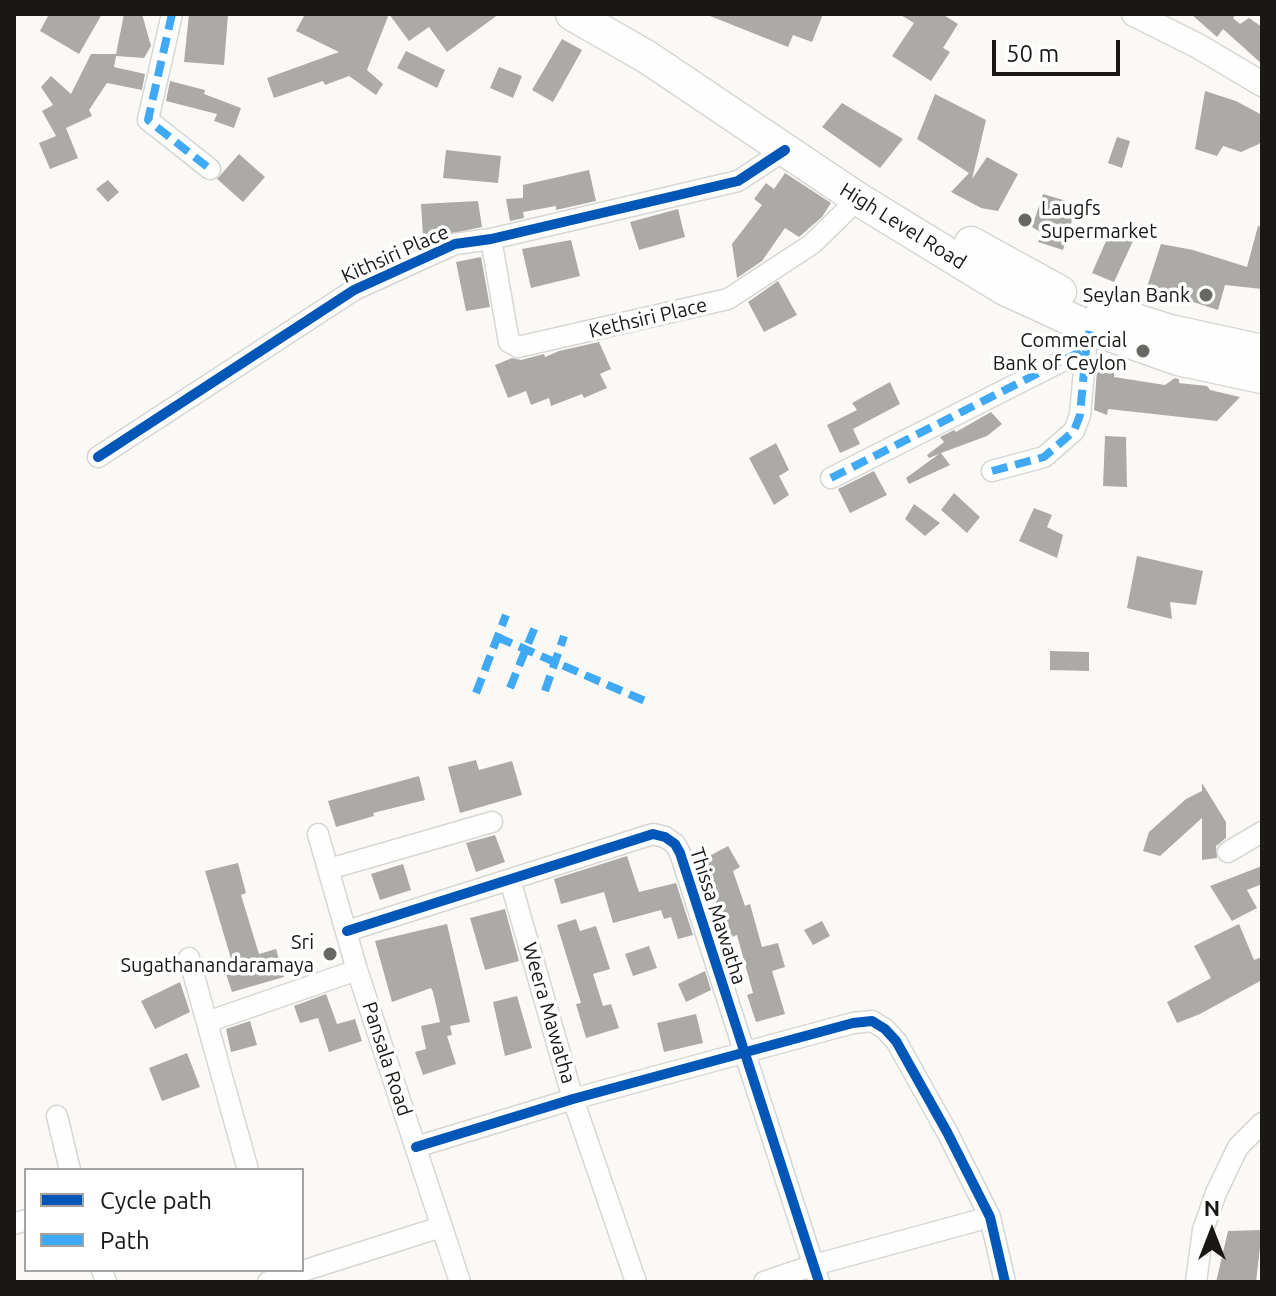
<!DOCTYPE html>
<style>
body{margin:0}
#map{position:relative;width:1276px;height:1296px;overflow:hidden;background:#fbf9f6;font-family:Ubuntu,sans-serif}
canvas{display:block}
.frame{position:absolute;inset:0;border:16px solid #1a1814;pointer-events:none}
.legend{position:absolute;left:24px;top:1168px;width:280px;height:104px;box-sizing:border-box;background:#fff;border:2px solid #a3a3a1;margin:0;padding:10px 14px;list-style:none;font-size:24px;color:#1a1814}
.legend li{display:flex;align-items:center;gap:16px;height:40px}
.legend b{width:40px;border:2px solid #a3a3a1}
.north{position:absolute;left:1172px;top:1192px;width:80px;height:80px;-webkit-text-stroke:6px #fff;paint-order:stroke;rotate:0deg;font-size:22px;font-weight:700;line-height:32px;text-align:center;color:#1a1814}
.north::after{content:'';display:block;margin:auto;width:28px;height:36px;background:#1a1814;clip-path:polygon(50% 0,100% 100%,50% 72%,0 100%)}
.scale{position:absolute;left:992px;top:40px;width:128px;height:36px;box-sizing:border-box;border:4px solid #1a1814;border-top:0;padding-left:10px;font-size:24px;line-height:28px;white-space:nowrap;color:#1a1814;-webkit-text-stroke:6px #fff;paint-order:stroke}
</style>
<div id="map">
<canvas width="1276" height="1296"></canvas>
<div class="frame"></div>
<ul class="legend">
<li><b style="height:10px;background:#0057b8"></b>Cycle path</li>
<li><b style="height:10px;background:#3fa9f5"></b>Path</li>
</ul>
<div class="north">N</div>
<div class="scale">50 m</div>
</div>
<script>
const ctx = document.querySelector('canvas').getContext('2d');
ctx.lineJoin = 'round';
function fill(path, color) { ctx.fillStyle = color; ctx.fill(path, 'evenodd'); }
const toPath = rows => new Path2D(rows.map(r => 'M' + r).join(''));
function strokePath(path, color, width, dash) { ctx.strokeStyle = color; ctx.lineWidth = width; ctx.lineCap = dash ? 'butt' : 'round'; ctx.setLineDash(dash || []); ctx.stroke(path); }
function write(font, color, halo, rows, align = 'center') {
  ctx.font = font + ' Ubuntu,sans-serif'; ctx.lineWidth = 7; ctx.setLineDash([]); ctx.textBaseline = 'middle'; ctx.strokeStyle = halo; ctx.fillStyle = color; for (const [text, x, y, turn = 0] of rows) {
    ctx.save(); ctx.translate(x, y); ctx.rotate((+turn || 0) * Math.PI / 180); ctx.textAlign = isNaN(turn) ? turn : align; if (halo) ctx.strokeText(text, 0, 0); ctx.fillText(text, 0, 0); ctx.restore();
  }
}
fill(toPath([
 [49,14,102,14,79,54,40,31],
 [124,14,142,14,151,46,144,58,116,56,114,67,145,74,142,90,107,83,89,110,92,116,66,128,78,158,50,169,39,143,56,136,42,111,53,105,41,87,51,76,71,94,91,54,116,54],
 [189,14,228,14,224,65,184,62],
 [305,14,499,14,447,52,429,27,409,41,389,14,367,70,383,84,376,95,349,76,325,85,323,81,274,98,267,78,339,52,296,31],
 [705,14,823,14,812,42,793,35,788,47],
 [899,14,942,14,958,24,943,48,950,52,931,81,892,56,914,23],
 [1191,14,1236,14,1233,18,1240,24,1249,18,1262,27,1262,64,1223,29,1217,37],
 [562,39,582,50,553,102,532,90],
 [406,51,445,70,437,88,397,68],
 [499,67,522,76,513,98,490,88],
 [170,81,205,90,204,94,241,108,234,128,214,121,217,114,166,101],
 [1205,91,1236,101,1262,115,1262,139,1259,144,1241,152,1223,146,1217,156,1195,149],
 [935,94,986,120,972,179,987,157,1018,174,998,211,981,208,951,192,969,173,917,139],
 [842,103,903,139,880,168,822,127],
 [1117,137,1130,141,1122,168,1108,163],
 [446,150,501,156,498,183,443,178],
 [239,154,265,177,243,202,217,179],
 [589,170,596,201,556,210,556,206,523,212,524,218,510,221,506,199,523,198,523,185],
 [785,173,831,203,822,217,799,237,785,228,762,261,737,278,732,244,762,205,754,199,766,183,774,189],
 [108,180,119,192,108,202,96,189],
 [1043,194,1083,206,1081,217,1073,217,1063,250,1038,242,1042,233,1032,227],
 [478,201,482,227,444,235,423,236,421,204],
 [678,209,685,237,639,250,630,222],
 [1258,226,1262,227,1262,289,1225,285,1218,310,1162,292,1162,294,1146,290,1161,244,1193,250,1247,267],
 [1110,232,1133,241,1114,282,1092,273],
 [571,240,580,276,531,288,522,249],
 [481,257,490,307,466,311,456,262],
 [778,281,797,315,764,332,748,302],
 [599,342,611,369,600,374,607,388,584,398,582,394,551,406,549,398,531,405,526,391,508,398,495,365,512,358,521,360,544,354,545,357,559,351],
 [1097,370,1114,373,1114,377,1165,385,1175,378,1179,379,1179,383,1207,386,1210,390,1240,397,1217,421,1108,409,1107,415,1094,410],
 [890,382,900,404,853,429,860,444,840,453,827,425,857,410,852,403],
 [991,412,1002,424,987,436,941,453,950,465,909,484,906,478,939,454,929,458,927,455,944,442,940,437,954,430,956,432],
 [1105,436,1126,437,1127,487,1103,486],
 [776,443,789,470,779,476,789,495,774,505,749,458],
 [874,471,887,495,850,513,838,489],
 [954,493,980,517,967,533,941,510],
 [914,504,940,523,925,536,905,519],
 [1034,508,1052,515,1047,527,1063,535,1057,558,1019,541],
 [1137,556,1203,571,1196,605,1170,602,1172,619,1127,608],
 [1050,651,1089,652,1089,671,1050,670],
 [476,760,479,770,512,761,522,795,460,813,448,767],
 [419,776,425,800,373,813,374,816,336,827,328,801],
 [1202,783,1226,822,1226,838,1216,846,1217,858,1202,860,1202,818,1160,856,1143,851,1149,832,1186,799,1202,791],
 [495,835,505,862,476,872,466,843],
 [728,846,740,867,733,871,745,906,750,904,762,947,778,943,785,967,772,971,785,1014,756,1022,747,995,753,993,737,935,729,938,719,905,717,906,710,886,715,884,702,860],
 [627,856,639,892,676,883,693,935,678,939,671,917,664,919,661,910,613,923,604,892,561,904,554,879],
 [238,863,246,893,241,895,259,954,276,949,284,977,232,992,223,965,232,962,205,871],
 [403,864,411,890,380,900,371,874],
 [1262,866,1262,884,1247,890,1257,908,1232,921,1210,886],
 [505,909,519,961,485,970,470,918],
 [576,919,580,931,596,926,610,969,593,974,603,1006,611,1004,619,1028,586,1038,576,1004,581,1003,557,925],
 [822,921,830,936,813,945,804,930],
 [447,924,470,1022,450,1026,452,1035,447,1036,456,1064,423,1075,415,1052,426,1049,421,1026,440,1022,433,992,431,988,392,1002,375,941],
 [1239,924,1254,960,1262,957,1262,980,1200,1014,1177,1023,1167,1002,1211,978,1194,946],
 [649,946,657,968,633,976,625,954],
 [705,971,711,990,686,1002,678,984],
 [180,982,190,1012,155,1029,141,1001],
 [326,994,337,1024,355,1019,362,1041,329,1052,318,1018,300,1023,294,1006],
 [517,996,532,1048,505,1056,493,1002],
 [696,1014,703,1043,664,1052,657,1023],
 [250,1021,257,1045,231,1052,226,1029],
 [187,1053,200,1087,162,1101,149,1068],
 [1262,1230,1256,1282,1216,1282,1228,1231]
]), '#acaaa7');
const minor = toPath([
 [172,14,148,120,210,169],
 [491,239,509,342,518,347,728,299,812,244,858,199],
 [98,457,354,290,455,244,491,239,738,181,785,150],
 [992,471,1044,457,1074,431,1080,415,1086,349],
 [831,478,1086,349,1090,328],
 [318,834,357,970,460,1282],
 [1228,852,1262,832],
 [329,869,492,822],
 [510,880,573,1099,636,1282],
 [347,931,653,834,665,837,675,844,680,853,819,1282],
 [189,958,248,1170],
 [207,1022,357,970],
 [57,1116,70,1170],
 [416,1147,573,1099,853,1023,872,1021,885,1029,896,1041,947,1132,990,1217,1005,1282],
 [14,1224,26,1220],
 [102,1270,106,1282],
 [268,1282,441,1227],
 [764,1282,814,1265,990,1217],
 [1196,1282,1203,1230,1216,1193,1238,1147,1262,1123]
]);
const tertiary = toPath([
 [1134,14,1198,46,1262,84]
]);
const trunk = toPath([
 [572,14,647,57,858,199,1005,289,1090,328,1178,359,1262,377],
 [971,243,1060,292],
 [1103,310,1170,331,1262,351]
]);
strokePath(minor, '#d8d6d2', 23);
strokePath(tertiary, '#d8d6d2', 27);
strokePath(trunk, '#d8d6d2', 35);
strokePath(minor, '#fefefe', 20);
strokePath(tertiary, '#fefefe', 24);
strokePath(trunk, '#fefefe', 32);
strokePath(toPath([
 [172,14,148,120,210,169],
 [992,471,1044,457,1074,431,1080,415,1086,349],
 [831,478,1086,349,1090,328],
 [497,637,645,701],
 [510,688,535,627],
 [545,691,564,636],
 [476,693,506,615]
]), '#3fa9f5', 8, [16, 8]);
strokePath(toPath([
 [98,457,354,290,455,244,491,239,738,181,785,150],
 [347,931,653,834,665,837,675,844,680,853,819,1282],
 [416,1147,573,1099,853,1023,872,1021,885,1029,896,1041,947,1132,990,1217,1005,1282]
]), '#0057b8', 10);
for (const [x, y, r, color] of [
 [1025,220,8,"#696763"],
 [1206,295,8,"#696763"],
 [1143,351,8,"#696763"],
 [330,954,8,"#696763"]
]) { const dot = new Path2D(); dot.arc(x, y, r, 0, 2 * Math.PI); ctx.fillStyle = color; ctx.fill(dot); strokePath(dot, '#fff', 3); }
write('20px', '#1a1814', '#fff', [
 ["Laugfs",1041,208,"left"],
 ["Supermarket",1041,231,"left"],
 ["Seylan Bank",1190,295],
 ["Commercial",1127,340],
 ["Bank of Ceylon",1127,363],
 ["Sri",314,942],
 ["Sugathanandaramaya",314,965]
], 'right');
write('20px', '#1a1814', '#fff', [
 ["High Level Road",903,226,32],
 ["Kithsiri Place",395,254,-24],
 ["Kethsiri Place",648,318,-13],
 ["Thissa Mawatha",718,916,72],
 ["Weera Mawatha",549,1013,74],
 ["Pansala Road",387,1059,72]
]);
</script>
